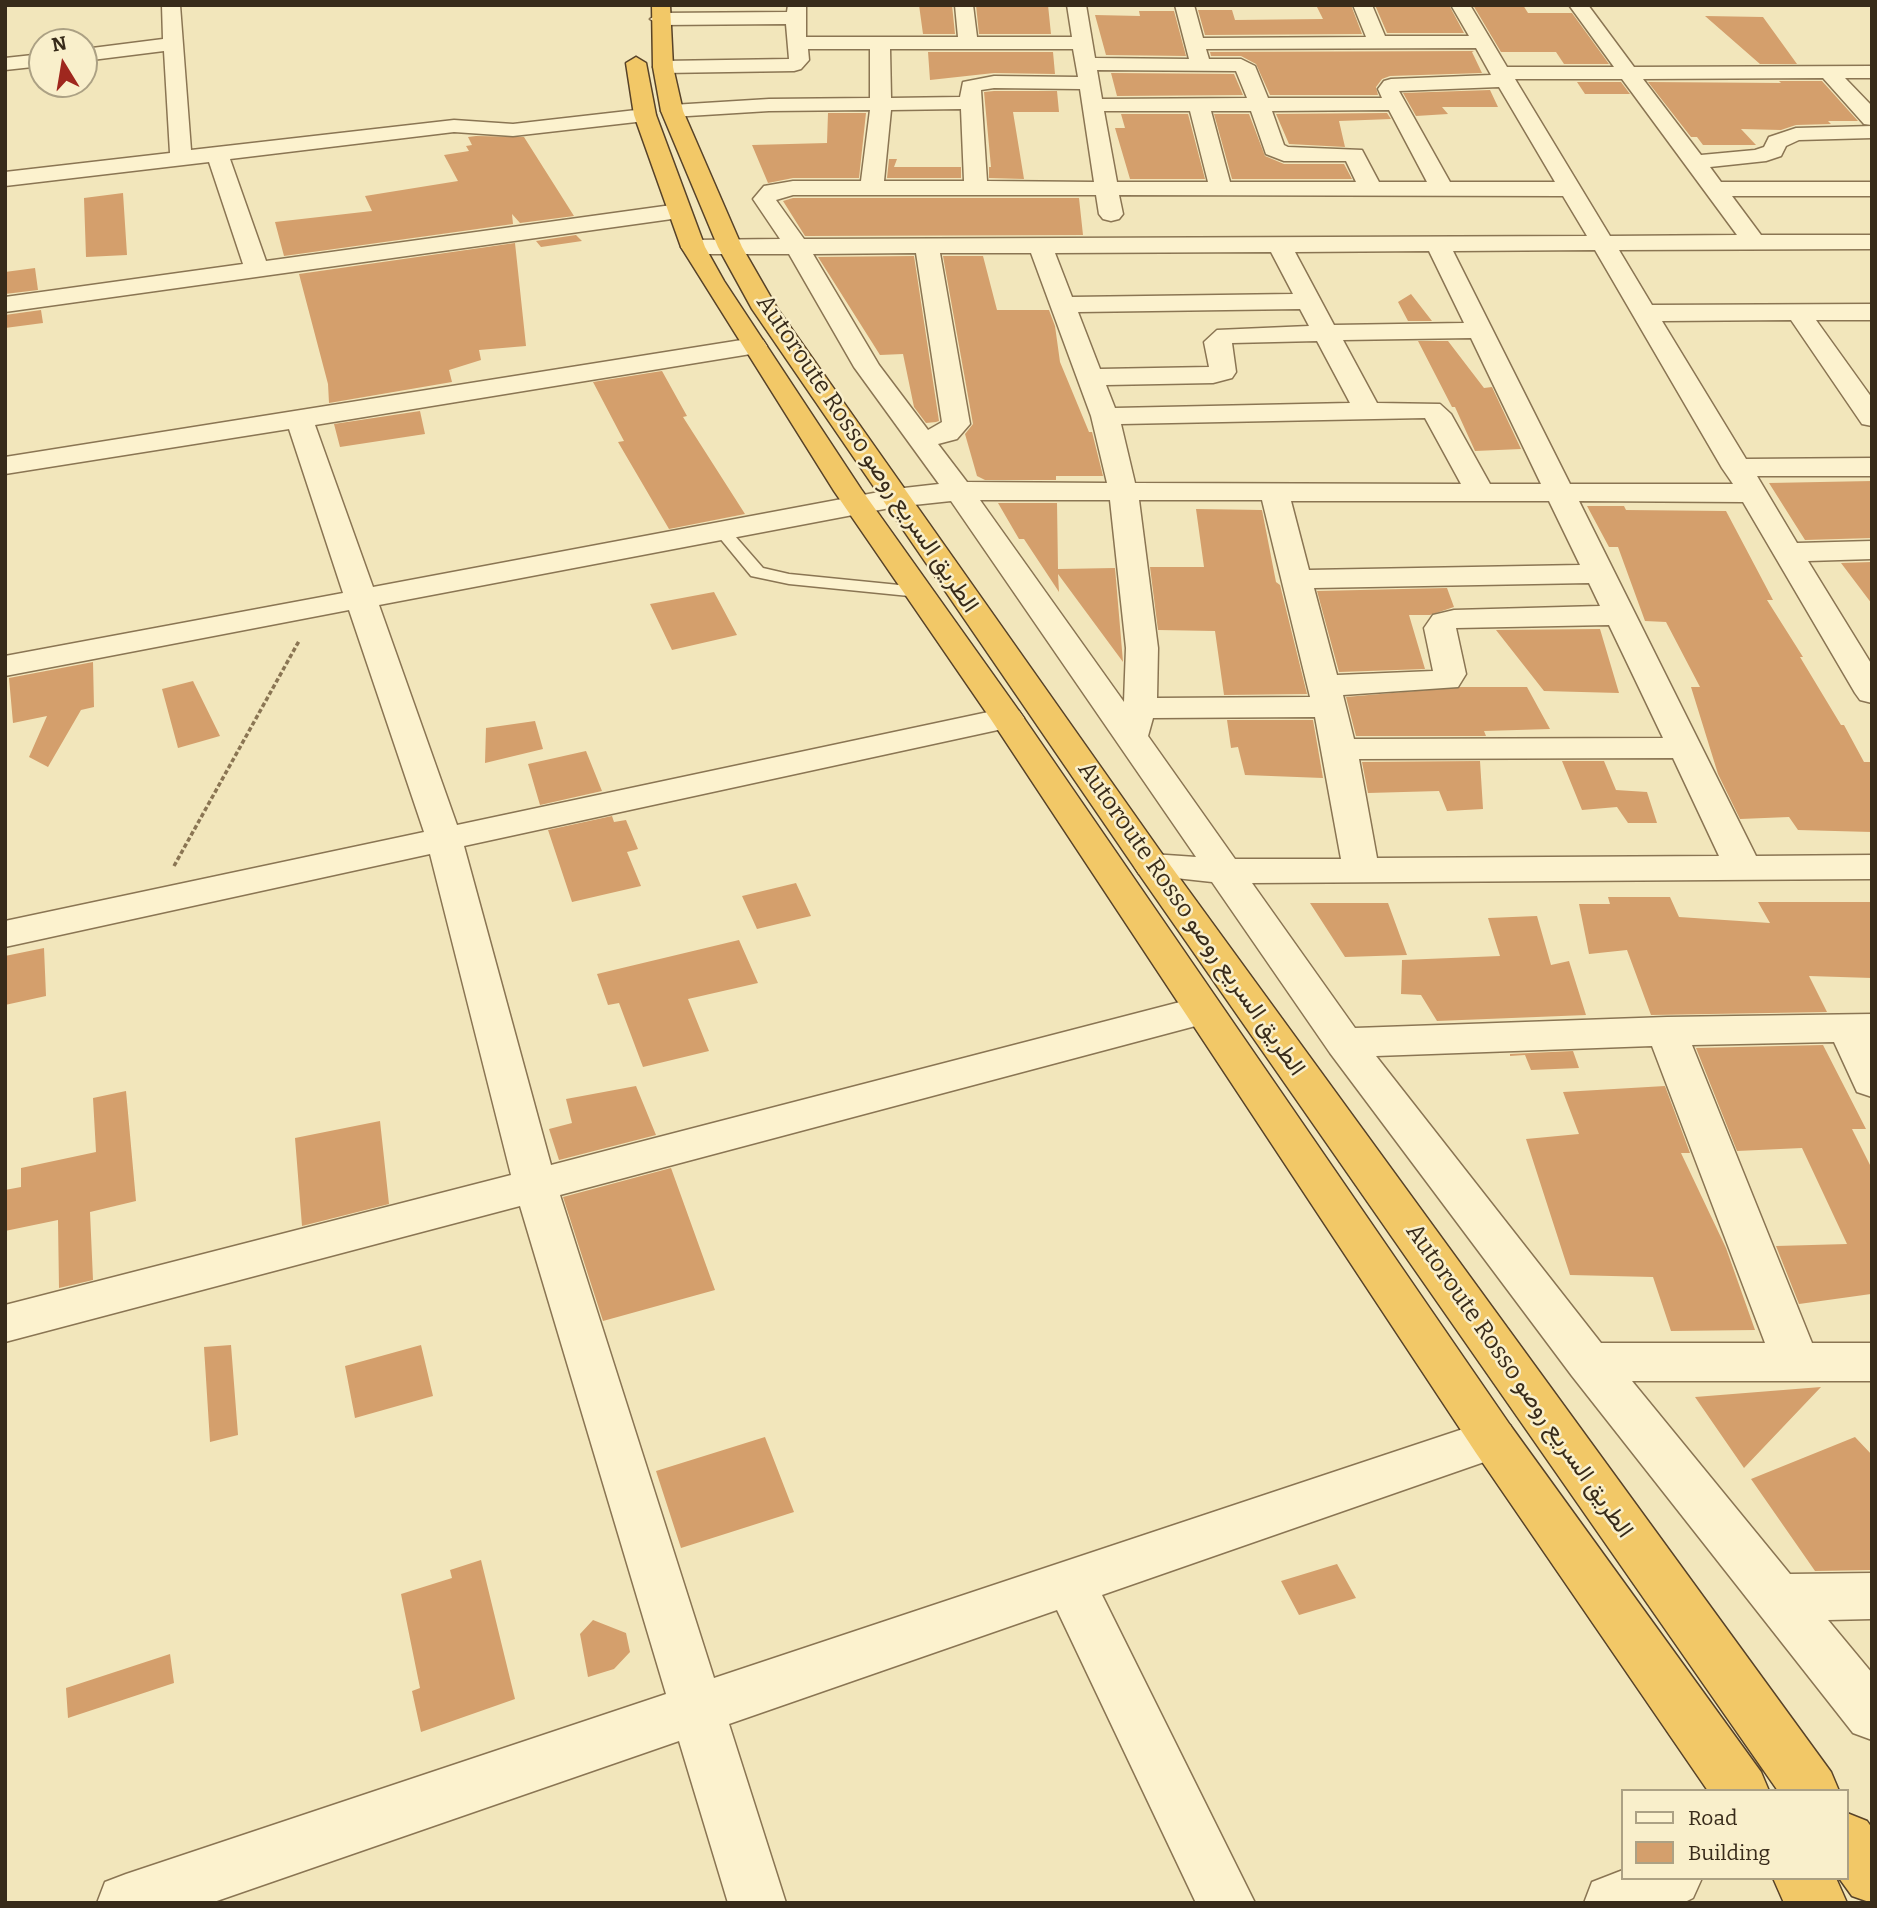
<!DOCTYPE html>
<meta charset="utf-8">
<style>
body{margin:0}
#map{position:relative;width:1877px;height:1908px;overflow:hidden;background:#f2e6bb;font-family:Bitter,serif}
canvas{display:block}
.frame{position:absolute;inset:0;border:7px solid #382b1a;pointer-events:none}
.legend{position:absolute;left:1621px;top:1789px;width:228px;height:91px;box-sizing:border-box;background:#f9efcb;border:2px solid #aca184;margin:0;padding:9px 12px;list-style:none;font-size:21px;color:#382b1a}
.legend li{display:flex;align-items:center;gap:14px;height:35px}
.legend b{width:35px;border:2px solid #aca184}
.north{position:absolute;left:28px;top:28px;width:70px;height:70px;box-sizing:border-box;background:#f9efcb;border:2px solid #aca184;border-radius:50%;rotate:349deg;font-size:19px;font-weight:700;line-height:28px;text-align:center;color:#382b1a}
.north::after{content:'';display:block;margin:auto;width:24px;height:32px;background:#9f271e;clip-path:polygon(50% 0,100% 100%,50% 72%,0 100%)}
</style>
<div id="map">
<canvas width="1877" height="1908"></canvas>
<div class="frame"></div>
<ul class="legend">
<li><b style="height:9px;background:#fcf2ce"></b>Road</li>
<li><b style="height:19px;background:#d49f6c"></b>Building</li>
</ul>
<div class="north">N</div>
</div>
<script>
const ctx = document.querySelector('canvas').getContext('2d');
ctx.lineJoin = 'round';
function fill(path, color) { ctx.fillStyle = color; ctx.fill(path, 'evenodd'); }
const toPath = rows => new Path2D(rows.map(r => 'M' + r).join(''));
function strokePath(path, color, width, dash) { ctx.strokeStyle = color; ctx.lineWidth = width; ctx.lineCap = dash ? 'butt' : 'round'; ctx.setLineDash(dash || []); ctx.stroke(path); }
function write(font, color, halo, rows, align = 'center') {
  ctx.font = font + ' Bitter,Vazirmatn,serif'; ctx.lineWidth = 5; ctx.setLineDash([]); ctx.textBaseline = 'middle'; ctx.strokeStyle = halo; ctx.fillStyle = color; for (const [text, x, y, turn = 0] of rows) {
    ctx.save(); ctx.translate(x, y); ctx.rotate((+turn || 0) * Math.PI / 180); ctx.textAlign = isNaN(turn) ? turn : align; if (halo) ctx.strokeText(text, 0, 0); ctx.fillText(text, 0, 0); ctx.restore();
  }
}
fill(toPath([
 [919,5,952,5,955,34,923,34],
 [976,5,1048,5,1051,34,979,34],
 [1316,5,1351,5,1362,34,1205,35,1198,10,1232,10,1235,20,1323,19],
 [1375,5,1449,5,1464,33,1387,33],
 [1473,5,1523,5,1528,13,1572,13,1609,64,1564,64,1556,52,1501,52],
 [1139,11,1174,11,1186,56,1106,55,1095,15,1140,16],
 [1705,16,1763,17,1797,64,1760,64],
 [1474,51,1472,52,1482,73,1390,76,1382,79,1376,87,1378,95,1270,95,1256,64,1241,56,1211,56,1210,52],
 [928,52,1053,52,1055,74,994,73,930,80],
 [1111,73,1234,74,1243,95,1117,96],
 [1779,81,1822,81,1858,121,1828,121,1831,124,1796,125,1781,130,1741,129,1756,145,1703,145,1697,137,1691,137,1648,82,1781,83],
 [1577,82,1621,82,1630,94,1585,94],
 [1490,90,1498,107,1442,107,1448,114,1416,116,1403,93],
 [994,91,1057,91,1059,112,1013,112,1024,179,989,178,989,167,991,167,984,92],
 [828,113,866,113,859,178,793,178,768,183,752,145,827,143],
 [1387,113,1391,119,1339,121,1345,147,1289,144,1276,114],
 [1121,114,1188,114,1205,179,1130,179,1115,128,1125,128],
 [1214,114,1249,114,1265,156,1284,164,1344,164,1352,179,1232,179],
 [476,136,524,137,574,216,520,223,512,214,513,224,284,256,275,222,372,211,365,196,458,181,444,155,469,151,466,146,472,145,468,137],
 [889,159,897,159,894,167,961,167,961,178,887,178],
 [123,193,127,255,86,257,84,198],
 [793,198,1079,198,1083,235,805,236,783,201],
 [576,235,582,241,541,247,536,241],
 [515,243,526,346,479,350,481,360,449,370,452,382,329,403,328,384,299,274],
 [914,256,939,421,936,422,926,423,914,407,903,354,880,355,818,257],
 [943,256,983,256,997,310,1049,310,1055,326,1060,362,1089,432,1092,432,1103,476,1056,476,1056,480,985,480,977,476,965,434,973,424],
 [35,268,38,290,5,294,5,272],
 [1411,294,1432,321,1408,321,1398,302],
 [41,310,43,323,5,328,5,315],
 [1418,341,1448,341,1484,388,1492,387,1521,449,1475,451,1455,407,1452,407],
 [662,371,687,416,683,417,745,514,669,529,618,442,624,441,593,382],
 [420,411,425,434,340,447,334,424],
 [1872,481,1872,538,1805,540,1769,483],
 [998,503,1057,503,1058,569,1115,568,1123,662,1058,574,1059,592,1024,539,1019,539],
 [1587,506,1624,506,1626,510,1726,511,1773,600,1767,600,1803,657,1800,657,1841,725,1844,725,1864,762,1872,762,1872,832,1798,830,1789,817,1740,819,1718,774,1691,687,1700,687,1666,622,1645,621,1618,547,1609,547],
 [1196,509,1262,510,1276,582,1280,585,1307,694,1224,695,1215,631,1158,630,1150,567,1204,567],
 [1872,562,1872,604,1841,563],
 [1447,588,1454,607,1430,615,1409,615,1425,669,1339,672,1317,591],
 [714,592,737,635,672,650,650,604],
 [1600,629,1619,693,1544,691,1496,630],
 [93,662,94,707,81,710,48,767,29,757,47,716,13,723,9,678],
 [193,681,220,736,178,748,162,689],
 [1461,687,1527,687,1550,729,1484,731,1486,736,1356,736,1346,697],
 [1227,720,1313,720,1323,778,1245,775,1238,747,1231,748],
 [535,721,543,749,485,763,486,728],
 [586,751,602,791,540,805,528,764],
 [1480,761,1483,809,1447,811,1439,791,1368,793,1362,762],
 [1562,761,1604,761,1616,790,1647,792,1657,823,1628,823,1617,807,1582,810],
 [612,816,614,822,626,820,638,849,627,852,641,886,572,902,548,830],
 [796,883,811,916,757,929,742,896],
 [1608,897,1670,897,1679,917,1770,923,1758,902,1872,902,1872,978,1809,976,1827,1012,1651,1015,1627,950,1589,954,1579,904,1610,904],
 [1310,903,1388,903,1407,955,1345,957],
 [1537,916,1551,965,1569,961,1586,1015,1437,1021,1421,995,1401,994,1402,960,1500,956,1488,918],
 [739,940,758,983,688,999,709,1051,643,1067,619,1003,608,1005,597,974],
 [44,948,46,996,5,1005,5,956],
 [1823,1045,1866,1129,1852,1129,1872,1169,1872,1297,1871,1294,1799,1304,1776,1246,1847,1244,1802,1148,1737,1151,1696,1048],
 [1573,1051,1579,1068,1531,1070,1525,1055,1510,1056,1510,1054],
 [636,1086,656,1135,559,1160,549,1129,572,1123,566,1099],
 [1665,1086,1690,1153,1681,1153,1726,1248,1755,1330,1671,1331,1653,1277,1570,1275,1526,1139,1579,1134,1563,1092],
 [126,1091,136,1201,90,1212,93,1280,59,1288,58,1220,5,1231,5,1190,21,1187,21,1168,96,1152,93,1098],
 [380,1121,389,1204,302,1226,295,1138],
 [671,1168,715,1290,603,1321,563,1197],
 [231,1345,238,1435,210,1442,204,1347],
 [421,1345,433,1396,355,1418,345,1366],
 [1821,1387,1744,1468,1695,1397],
 [765,1437,794,1512,681,1548,656,1471],
 [1855,1437,1872,1455,1872,1570,1815,1571,1751,1479],
 [481,1560,515,1699,421,1732,412,1691,420,1688,401,1594,452,1578,450,1570],
 [1337,1564,1356,1598,1299,1615,1281,1581],
 [593,1620,626,1633,630,1652,614,1669,588,1677,580,1634],
 [170,1654,174,1683,68,1718,66,1688]
]), '#d49f6c');
const service = toPath([
 [722,526,728,528,763,568,789,574,919,587,927,592,919,597,789,584,751,576,714,531,722,526]
]);
const minor = toPath([
 [162,5,180,5,191,150,454,120,513,124,645,109,656,115,645,121,513,136,454,132,230,159,266,261,679,204,687,206,691,211,687,216,679,218,5,312,5,297,243,264,209,162,5,186,5,172,170,153,164,51,84,61,84,49,163,39,162,5],
 [788,5,806,5,806,37,958,37,955,5,973,5,977,37,1072,37,1067,5,1086,5,1095,58,1189,59,1175,5,1194,5,1203,38,1366,37,1353,5,1372,5,1385,36,1469,36,1451,5,1470,5,1507,67,1614,67,1569,5,1588,5,1634,67,1872,66,1872,78,1845,78,1872,106,1872,125,1864,124,1823,78,1643,79,1701,155,1755,150,1764,147,1769,137,1796,128,1872,126,1872,138,1799,140,1786,146,1781,156,1766,161,1710,167,1721,182,1872,182,1872,196,1732,196,1761,235,1872,235,1872,249,1619,250,1652,305,1872,304,1872,320,1816,320,1872,398,1872,426,1862,424,1791,320,1662,321,1746,459,1872,458,1872,476,1757,476,1797,543,1872,541,1872,559,1808,561,1872,665,1872,703,1860,700,1855,693,1743,502,1579,501,1756,856,1872,855,1872,879,1252,883,1355,1028,1667,1017,1872,1014,1872,1097,1857,1092,1834,1042,1692,1045,1812,1343,1872,1343,1872,1381,1632,1381,1790,1574,1872,1573,1872,1619,1828,1620,1872,1673,1872,1740,1853,1733,1572,1376,1330,1053,1212,882,1139,874,1134,866,1139,858,1152,854,1196,857,951,501,895,507,379,605,457,825,1007,708,1019,711,1024,718,1019,725,1007,728,464,846,551,1165,1203,996,1217,1000,1223,1010,1217,1020,1203,1024,560,1195,714,1678,1493,1419,1510,1425,1517,1439,1510,1453,1102,1595,1255,1903,1196,1903,1057,1610,729,1724,786,1903,728,1903,679,1741,211,1903,97,1903,105,1882,126,1874,666,1694,520,1206,5,1342,5,1305,511,1175,430,854,5,947,5,921,424,832,349,610,5,676,5,656,343,593,289,429,5,474,5,457,754,338,763,340,767,346,763,352,315,425,373,587,895,489,939,484,854,367,789,254,693,254,685,252,681,247,685,242,693,240,780,239,753,199,764,186,793,181,861,181,870,110,769,111,672,117,661,111,672,105,769,99,870,98,870,49,808,49,809,60,801,69,794,71,663,73,653,67,663,61,789,59,786,24,660,25,650,19,660,13,787,12,788,5],
 [1476,48,1491,75,1391,79,1384,81,1378,89,1382,98,1268,98,1255,66,1241,59,1209,59,1206,49,1476,48],
 [890,49,1073,49,1078,77,994,76,963,82,960,97,891,98,890,49],
 [1097,70,1236,71,1247,98,1102,99,1097,70],
 [1515,79,1622,79,1737,235,1610,236,1515,79],
 [1499,87,1555,182,1450,182,1399,91,1499,87],
 [994,88,1080,89,1094,182,987,181,981,90,994,88],
 [961,109,964,181,884,181,891,110,961,109],
 [1389,110,1427,182,1379,182,1362,150,1288,147,1284,145,1272,111,1389,110],
 [1104,111,1190,111,1208,182,1117,182,1104,111],
 [1211,111,1251,111,1266,154,1284,161,1346,161,1356,182,1230,182,1211,111],
 [793,195,1096,195,1099,214,1103,219,1111,221,1119,219,1123,214,1119,195,1563,196,1587,236,804,239,776,200,793,195],
 [1595,250,1722,468,1733,484,1570,484,1453,251,1595,250],
 [1429,251,1464,323,1334,325,1295,252,1429,251],
 [1271,252,1293,294,1072,297,1055,253,1271,252],
 [916,253,942,422,928,430,879,365,813,254,916,253],
 [940,253,1031,253,1091,416,1107,483,967,482,938,444,957,439,970,424,940,253],
 [1300,309,1309,326,1217,330,1204,342,1209,367,1100,369,1078,312,1300,309],
 [1471,338,1541,484,1490,484,1451,414,1440,404,1377,403,1343,340,1471,338],
 [1317,341,1350,403,1115,408,1106,385,1213,383,1232,378,1236,372,1232,343,1317,341],
 [1425,418,1461,484,1135,483,1121,424,1425,418],
 [980,500,1110,500,1126,648,1124,702,980,500],
 [1139,500,1262,500,1310,697,1157,698,1158,648,1139,500],
 [1291,501,1549,501,1580,565,1309,570,1291,501],
 [1589,583,1600,606,1454,610,1433,615,1424,628,1433,671,1337,675,1314,588,1589,583],
 [1609,625,1663,738,1354,739,1343,695,1458,687,1466,674,1456,628,1609,625],
 [1315,717,1341,859,1235,859,1148,736,1153,718,1315,717],
 [1673,758,1719,856,1377,858,1359,759,1673,758],
 [1652,1046,1765,1343,1601,1343,1376,1056,1652,1046],
 [42,54,42,66,5,70,5,58,42,54],
 [1623,1870,1623,1878,1702,1878,1693,1898,1683,1903,1584,1903,1592,1882,1623,1870]
]);
const trunk = toPath([
 [652,5,670,5,673,67,683,111,742,247,777,308,1165,858,1831,1772,1839,1791,1778,1791,1139,874,752,309,718,247,661,111,653,67,652,5],
 [636,57,646,63,656,115,705,247,724,281,861,489,1019,711,1510,1425,1761,1772,1769,1791,1708,1791,1476,1453,990,718,834,491,681,247,634,115,626,63,636,57],
 [1847,1813,1867,1821,1872,1828,1872,1903,1852,1896,1839,1878,1847,1878,1847,1813],
 [1773,1878,1836,1878,1847,1903,1784,1903,1773,1878]
]);
strokePath(service, '#8a7553', 3);
strokePath(minor, '#8a7553', 3);
strokePath(trunk, '#574228', 3);
strokePath(toPath([
 [174,866,299,641]
]), '#8a7553', 3.5, [4.5, 2.5]);
fill(service, '#fcf2ce');
fill(minor, '#fcf2ce');
fill(trunk, '#f2c867');
write('24px', '#382b1a', '#f9efcb', [
 ["Autoroute Rosso الطريق السريع روصو",867,454,56],
 ["Autoroute Rosso الطريق السريع روصو",1191,919,55],
 ["Autoroute Rosso الطريق السريع روصو",1519,1381,55]
]);
</script>
